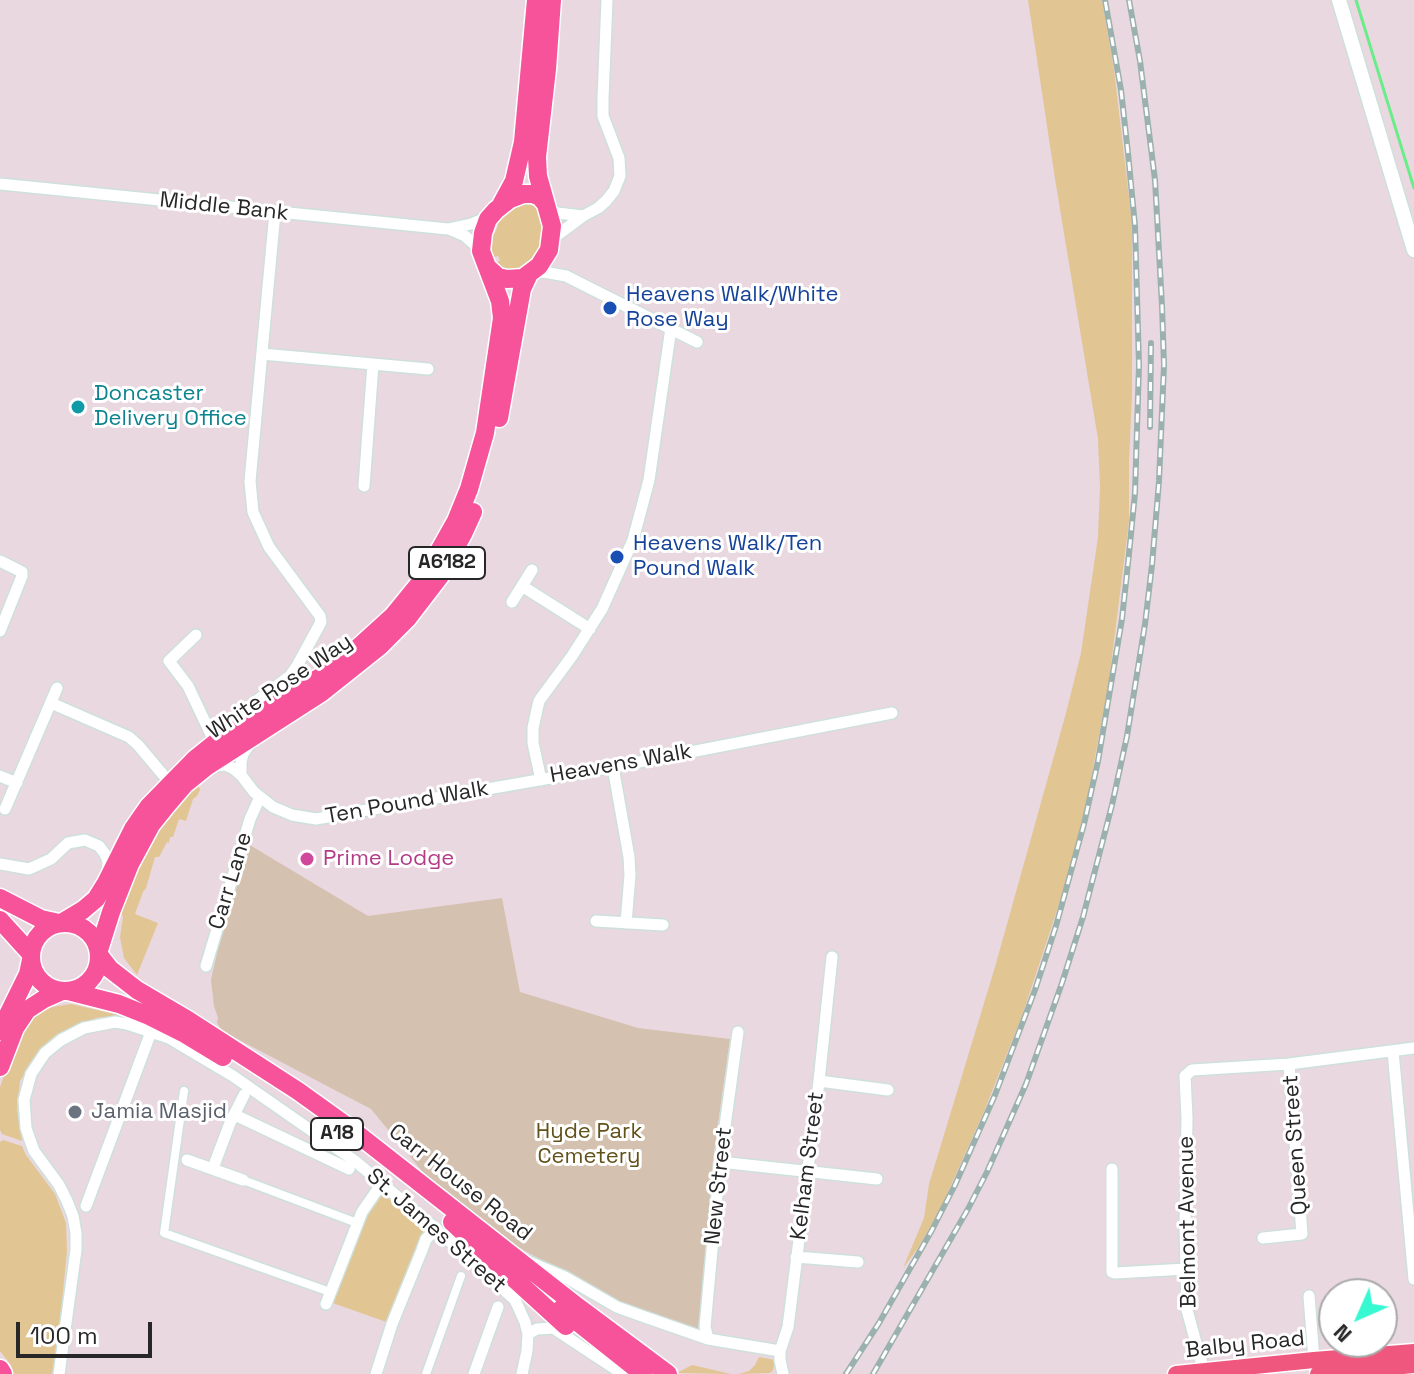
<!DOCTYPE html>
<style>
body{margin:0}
#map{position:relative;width:1414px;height:1374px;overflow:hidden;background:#ead8e0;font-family:"Space Grotesk",sans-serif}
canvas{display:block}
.north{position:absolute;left:1318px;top:1278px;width:80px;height:80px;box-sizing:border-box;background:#fff;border:2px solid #a9a9a9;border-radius:50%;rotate:225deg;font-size:22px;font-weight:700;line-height:32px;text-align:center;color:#272727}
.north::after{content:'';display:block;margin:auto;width:28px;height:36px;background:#36f9d1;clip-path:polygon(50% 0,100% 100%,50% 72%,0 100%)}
.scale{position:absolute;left:16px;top:1322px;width:136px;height:36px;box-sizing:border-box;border:4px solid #272727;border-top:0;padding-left:10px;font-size:24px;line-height:28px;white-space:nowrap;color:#272727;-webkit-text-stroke:6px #fff;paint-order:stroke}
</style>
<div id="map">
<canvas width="1414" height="1374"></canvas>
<div class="north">N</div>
<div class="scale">100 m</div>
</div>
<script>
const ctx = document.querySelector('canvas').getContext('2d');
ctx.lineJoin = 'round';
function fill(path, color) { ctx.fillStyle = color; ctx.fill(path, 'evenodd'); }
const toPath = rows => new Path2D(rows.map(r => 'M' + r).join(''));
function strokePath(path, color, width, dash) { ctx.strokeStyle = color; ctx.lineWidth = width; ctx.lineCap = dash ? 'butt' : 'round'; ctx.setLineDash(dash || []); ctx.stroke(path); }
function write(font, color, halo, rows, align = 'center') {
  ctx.font = font + ' "Space Grotesk",sans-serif'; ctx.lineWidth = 6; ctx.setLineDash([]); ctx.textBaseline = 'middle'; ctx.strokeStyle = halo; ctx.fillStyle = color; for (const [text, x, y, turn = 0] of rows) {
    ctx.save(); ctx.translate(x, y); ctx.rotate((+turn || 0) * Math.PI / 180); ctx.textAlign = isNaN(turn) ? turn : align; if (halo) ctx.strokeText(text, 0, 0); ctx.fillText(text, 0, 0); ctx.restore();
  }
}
fill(toPath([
 [1028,0,1102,0,1114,70,1132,223,1132,396,1129,461,1129,521,1109,681,1086,806,1064,889,1022,1016,983,1114,939,1212,918,1248,903,1268,924,1218,929,1184,995,967,1066,713,1081,653,1098,537,1100,487,1098,439,1055,179],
 [526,204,540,207,546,216,540,254,528,264,520,268,513,271,503,269,503,267,496,264,500,260,498,256,492,258,492,234,495,233,498,225,497,224,507,212],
 [198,784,200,790,197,796,193,799,186,821,179,819,173,837,170,837,169,843,167,842,159,857,155,857,146,888,143,892,135,914,158,923,137,975,124,958,120,937,123,917,120,910,131,878,166,817],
 [71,1004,119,1015,96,1018,59,1033,42,1047,20,1081,17,1109,22,1141,2,1134,0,1130,0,1087,21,1028,34,1016,52,1007],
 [3,1140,22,1146,26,1155,55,1194,66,1223,67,1251,55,1374,14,1374,11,1365,0,1351,0,1142],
 [383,1194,424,1229,426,1239,392,1324,327,1301,366,1204],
 [759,1357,775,1360,773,1370,770,1373,739,1374,749,1371,755,1365],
 [692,1365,731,1374,677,1373]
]), '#e1c593');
fill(toPath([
 [243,841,368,916,502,898,520,992,638,1028,730,1039,713,1160,700,1332,615,1300,494,1234,435,1187,371,1109,222,1031,217,1023,218,1018,214,1006,211,980,237,861]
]), '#d4c1af');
strokePath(toPath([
 [1356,0,1414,188]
]), '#69ed8a', 3);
const pedestrian = toPath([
 [184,1091,164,1233,330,1292],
 [243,1180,357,1223],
 [426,1374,461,1276]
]);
const minor = toPath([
 [0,184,448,229,471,224,491,216],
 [549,212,583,216,552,239],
 [583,216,598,208,606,201,614,191,620,176,619,158,603,116,603,99,607,0],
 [449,229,465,236,473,243,482,255],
 [534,273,544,272,566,276,697,342],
 [262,354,428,369],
 [364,486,373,364],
 [0,561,22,572,22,576,0,631],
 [522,586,590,629],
 [512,602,532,570],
 [196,635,169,661,188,686,215,743],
 [51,703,129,737,138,745,170,783],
 [251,705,290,676,297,666,321,622,320,616,269,547,253,512,250,481,275,212],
 [213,766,226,765,234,769,241,775,254,792,273,807,292,815,316,819,613,767,892,713],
 [613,767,629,857,630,875,626,923],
 [241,775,241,762,243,754,251,742],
 [0,776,17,783],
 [541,780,533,743,533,728,536,714,539,701,544,694,572,656,602,609,633,540,649,480,671,328],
 [5,809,57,688],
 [0,864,29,869,51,859,68,843,85,840,99,846,105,854,108,861,107,874],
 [596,921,663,925],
 [206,966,250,819,260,797],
 [1393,1051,1414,1279],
 [819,1081,888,1090],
 [235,1115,349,1169],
 [187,1160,243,1180],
 [720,1162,877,1179],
 [213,1168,230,1123,244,1095],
 [1112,1169,1112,1272,1115,1273,1186,1269],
 [86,1206,151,1032],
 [1263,1238,1302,1234,1289,1064],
 [796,1257,858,1262],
 [527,1261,565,1277,617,1307,642,1316,708,1339,780,1351],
 [1309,1296,1314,1360],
 [326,1304,362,1212,382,1183],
 [528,1334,537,1329,553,1328,623,1374],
 [708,1339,705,1327,720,1162,738,1032],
 [1206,1371,1201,1361,1187,1310,1185,1227,1187,1118,1185,1076,1192,1070,1289,1064,1414,1048],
 [59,1374,76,1250,76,1233,73,1216,67,1201,59,1185,34,1151,30,1140,26,1128,24,1100,31,1074,45,1053,61,1040,84,1028,115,1022,127,1024,169,1038,233,1076,355,1161,436,1229,515,1300,525,1322,528,1334,527,1351,522,1374],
 [376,1374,392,1324,422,1250,426,1239,436,1229],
 [474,1374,498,1307],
 [783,1374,780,1360,780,1351,788,1327,819,1081,832,957]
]);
const tertiary = toPath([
 [1339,0,1414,250]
]);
const primary = toPath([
 [1176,1374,1314,1360,1414,1352],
 [1318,1374,1414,1365]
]);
const trunk = toPath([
 [501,205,514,181,523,142,536,0],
 [487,267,498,277,507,279,523,278,539,266,549,250,552,226,538,176,537,157,547,69,552,0],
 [499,418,522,289,528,276],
 [0,898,41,919,59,923],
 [0,920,31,954],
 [63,922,83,910,96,899,106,883,133,829,149,806,195,759,215,743,322,676,350,655,393,616,424,578,456,521,469,489,485,433,502,318,500,301,481,251,483,233,488,219,496,210,510,199,523,194,533,194,540,197,545,203],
 '31 957a34 34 0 1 1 68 0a34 34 0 1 1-68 0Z',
 [99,950,111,912,130,864,151,825,167,805,185,784,206,767,321,693,380,646,407,619,440,576,463,534,473,512],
 [99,955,110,969,137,990,188,1020,298,1091,351,1129,578,1307,668,1374],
 [68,991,119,1004,149,1016,185,1034,223,1057],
 [0,1031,28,974,31,960],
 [0,1067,15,1028,27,1010,44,999,62,991],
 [452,1222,566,1326],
 [561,1309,643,1374],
 [0,1369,3,1374]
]);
strokePath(pedestrian, '#cde0dc', 11);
strokePath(minor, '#cde0dc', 14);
strokePath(tertiary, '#cde0dc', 17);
strokePath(primary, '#fff', 19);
strokePath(trunk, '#fff', 21);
strokePath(pedestrian, '#fff', 8);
strokePath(minor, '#fff', 11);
strokePath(tertiary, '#fff', 14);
strokePath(primary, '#ef577e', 16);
strokePath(trunk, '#f6539a', 18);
const rail = toPath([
 [1150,427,1151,343],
 [846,1374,879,1323,932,1230,955,1185,995,1095,1035,990,1056,926,1084,824,1098,761,1122,619,1129,554,1135,493,1139,365,1135,226,1128,153,1121,90,1105,0],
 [873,1374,968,1209,987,1172,1026,1084,1062,983,1083,917,1112,805,1127,736,1145,624,1152,565,1159,481,1164,365,1162,306,1155,180,1140,61,1129,0]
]);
strokePath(rail, '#9bb1ae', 6);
strokePath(rail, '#fff', 3, [9]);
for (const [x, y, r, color] of [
 [610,308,8,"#1a4fb4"],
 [78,407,8,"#0f9aa8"],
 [617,557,8,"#1a4fb4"],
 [307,859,8,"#d1479c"],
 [75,1112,8,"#6b7280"]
]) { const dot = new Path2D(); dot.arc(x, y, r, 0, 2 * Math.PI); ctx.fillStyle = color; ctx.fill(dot); strokePath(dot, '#fff', 3); }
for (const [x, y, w] of [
 [447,563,76],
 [337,1134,52]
]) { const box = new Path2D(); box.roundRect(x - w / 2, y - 16, w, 32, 6); ctx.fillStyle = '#fff'; ctx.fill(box); strokePath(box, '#272727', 2); }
write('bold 20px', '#272727', null, [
 ["A6182",447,563],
 ["A18",337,1134]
]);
write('22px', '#272727', '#fff', [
 ["Middle Bank",224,207,6],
 ["White Rose Way",280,687,-34],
 ["Heavens Walk",621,764,-10],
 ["Ten Pound Walk",407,803,-10],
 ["Carr Lane",231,881,-73],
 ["Queen Street",1296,1145,-94],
 ["Kelham Street",808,1166,-83],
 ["Carr House Road",460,1183,38],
 ["New Street",719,1186,-84],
 ["Belmont Avenue",1188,1222,-91],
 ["St. James Street",436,1231,41],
 ["Balby Road",1245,1345,-6]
]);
write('22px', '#164399', '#fff', [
 ["Heavens Walk/White",626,295],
 ["Rose Way",626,320],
 ["Heavens Walk/Ten",633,544],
 ["Pound Walk",633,569]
], 'left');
write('22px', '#0d838f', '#fff', [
 ["Doncaster",94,394],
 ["Delivery Office",94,419]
], 'left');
write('22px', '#b23c85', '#fff', [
 ["Prime Lodge",323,859]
], 'left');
write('22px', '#5b616d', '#fff', [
 ["Jamia Masjid",91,1112]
], 'left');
write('22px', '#625119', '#fff', [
 ["Hyde Park",589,1132],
 ["Cemetery",589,1157]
]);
</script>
